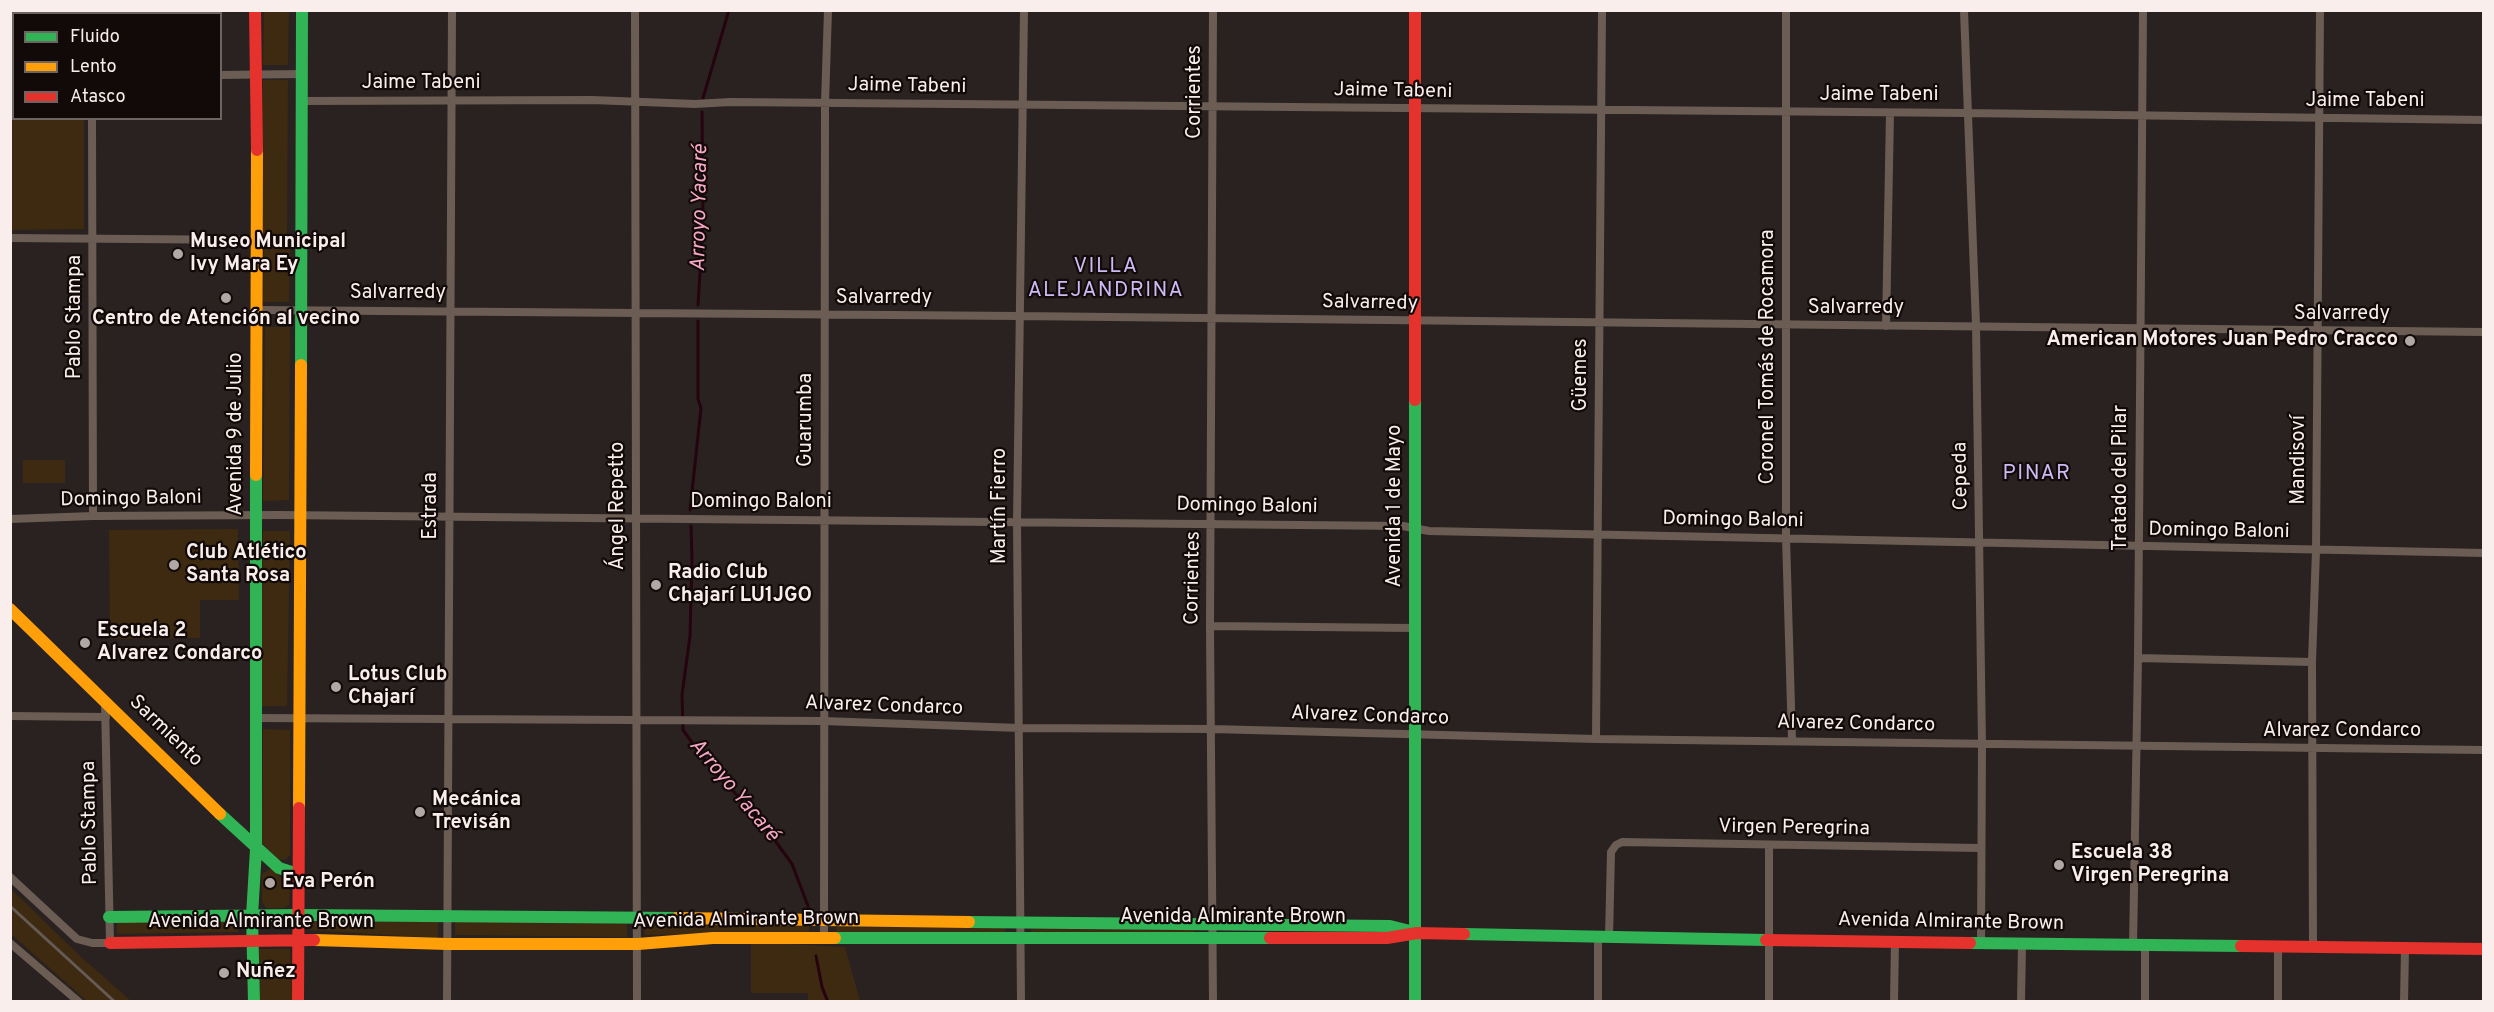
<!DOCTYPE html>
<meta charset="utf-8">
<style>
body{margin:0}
#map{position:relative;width:2494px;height:1012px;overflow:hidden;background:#2a2220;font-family:Overpass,sans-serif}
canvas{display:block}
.frame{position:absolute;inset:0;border:12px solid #f9eeeb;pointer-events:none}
.legend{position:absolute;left:12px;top:12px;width:210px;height:108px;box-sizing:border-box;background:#120a09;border:2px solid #6e6563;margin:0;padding:8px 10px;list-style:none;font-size:18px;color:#f9eeeb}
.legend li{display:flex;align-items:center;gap:12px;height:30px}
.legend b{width:30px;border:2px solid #6e6563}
</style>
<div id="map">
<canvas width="2494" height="1012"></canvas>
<div class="frame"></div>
<ul class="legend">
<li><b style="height:8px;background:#30b455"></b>Fluido</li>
<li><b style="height:8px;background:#ff9f0a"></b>Lento</li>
<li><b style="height:8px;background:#e5322d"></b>Atasco</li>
</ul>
</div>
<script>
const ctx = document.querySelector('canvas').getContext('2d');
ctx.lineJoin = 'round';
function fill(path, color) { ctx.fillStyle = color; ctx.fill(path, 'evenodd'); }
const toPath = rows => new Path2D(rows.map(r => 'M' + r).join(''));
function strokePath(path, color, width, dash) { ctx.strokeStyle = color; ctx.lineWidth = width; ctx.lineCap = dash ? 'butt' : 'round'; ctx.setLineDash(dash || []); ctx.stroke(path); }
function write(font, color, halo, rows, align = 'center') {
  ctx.font = font + ' Overpass,sans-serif'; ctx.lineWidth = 4.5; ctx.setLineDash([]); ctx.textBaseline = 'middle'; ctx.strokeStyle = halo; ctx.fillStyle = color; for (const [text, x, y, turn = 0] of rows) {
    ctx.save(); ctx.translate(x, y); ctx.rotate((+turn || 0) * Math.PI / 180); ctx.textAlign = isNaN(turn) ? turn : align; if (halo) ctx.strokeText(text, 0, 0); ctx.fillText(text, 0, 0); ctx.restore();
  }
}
fill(toPath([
 [264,11,289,11,288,65,263,65],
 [263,80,288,80,287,235,262,235],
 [10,87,13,87,14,118,84,119,84,229,11,230],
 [264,249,290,249,289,302,263,302],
 [265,327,290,327,289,500,263,501],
 [23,460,65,460,65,483,23,483],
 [238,529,239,600,200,600,200,638,110,639,109,530],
 [263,531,290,531,287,706,261,706],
 [263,729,290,730,290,855,285,860,277,859,262,843],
 [272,868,290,889,289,905,284,908,266,908,262,901,262,874],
 [10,888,80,956,131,1001,87,1001,11,934],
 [117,921,239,921,238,932,117,934],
 [438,921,438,938,309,930,309,922],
 [455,921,627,923,627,937,455,935],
 [644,923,809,926,809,932,645,935],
 [837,927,1005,928,1005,933,836,932],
 [1031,929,1194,930,1195,934,1031,933],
 [751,942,845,947,860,1001,808,1001,808,993,751,993],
 [259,949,290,949,293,1001,260,1001]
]), '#3d2a10');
strokePath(toPath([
 [703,98,729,10],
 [698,305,703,223,702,112],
 [690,510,701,408,698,399,698,321],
 [691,526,692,562,690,636,682,695,683,730,709,766,758,817,792,864,808,906],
 [816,956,822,987,828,1002]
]), '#250311', 3);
strokePath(toPath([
 [92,10,92,14],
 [635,10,637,1002],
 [1786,10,1786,538,1792,740],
 [1964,10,1976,325,1982,744,1981,942],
 [220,75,302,74],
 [10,80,14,80],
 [302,101,592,100,695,104,730,102,1966,113,2484,120],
 [92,118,93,516],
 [10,238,257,240,301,242],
 [257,310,1019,316,2484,332],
 [1886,326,1890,113],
 [10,519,93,516,279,515,1403,526,1429,531,2484,553],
 [1210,626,1415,628],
 [2138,658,2312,662],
 [10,716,106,717],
 [256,718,823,721,1020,728,1211,729,1596,739,2484,750],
 [1596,739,1602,10],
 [10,877,77,939,92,943,110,943,105,702],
 [824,938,825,103,828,10],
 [1609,938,1611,852,1616,845,1622,842,1980,848],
 [10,943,79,1002],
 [2133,946,2138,658,2143,10],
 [2145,946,2145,1002],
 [2313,946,2312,662,2316,551,2320,10],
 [447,1002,452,10],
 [1021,1002,1017,521,1024,10],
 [1213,1002,1210,626,1213,10],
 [1598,1002,1598,937],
 [1769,1002,1769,845],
 [1894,1002,1895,941],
 [2021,1002,2022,944],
 [2278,1002,2278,945],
 [2404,1002,2405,948]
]), '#6b5d54', 8);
strokePath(toPath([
 [301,365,302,10],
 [1415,400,1415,1002],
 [220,814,279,868,298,874],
 [109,917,298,915,677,918],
 [969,922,1390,926,1410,931],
 [1464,934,1766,940],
 [835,938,1270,938],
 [1970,943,2241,946],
 [254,1002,252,916,256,849,256,475]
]), '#30b455', 12);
strokePath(toPath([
 [256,475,257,150],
 [10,609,220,814],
 [299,808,301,365],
 [677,918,969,922],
 [314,940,447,944,638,944,713,938,835,938]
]), '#ff9f0a', 12);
strokePath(toPath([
 [255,10,257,150],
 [1415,10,1415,400],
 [1270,938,1387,938,1417,933,1464,934],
 [1766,940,1970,943],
 [110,943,314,940],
 [2241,946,2484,949],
 [298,1002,299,808]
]), '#e5322d', 12);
strokePath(toPath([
 [10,906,115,1002]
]), '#645a56', 3);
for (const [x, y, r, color] of [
 [178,254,6,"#b1a7a4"],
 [226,298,6,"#b1a7a4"],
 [2410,341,6,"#b1a7a4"],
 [174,565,6,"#b1a7a4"],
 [656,585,6,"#b1a7a4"],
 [85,643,6,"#b1a7a4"],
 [336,687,6,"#b1a7a4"],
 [420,812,6,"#b1a7a4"],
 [2059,865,6,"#b1a7a4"],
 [270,883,6,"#b1a7a4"],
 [224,973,6,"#b1a7a4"]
]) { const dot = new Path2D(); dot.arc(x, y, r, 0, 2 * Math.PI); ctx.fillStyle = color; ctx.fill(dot); strokePath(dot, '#120a09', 2); }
write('20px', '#f9eeeb', '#120a09', [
 ["Jaime Tabeni",421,84],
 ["Jaime Tabeni",907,87,1],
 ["Corrientes",1196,92,-90],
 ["Jaime Tabeni",1393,92,1],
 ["Jaime Tabeni",1879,96],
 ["Jaime Tabeni",2365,102],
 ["Salvarredy",398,294],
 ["Salvarredy",884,299],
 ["Salvarredy",1370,304,1],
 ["Salvarredy",1856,309],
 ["Salvarredy",2342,315],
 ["Pablo Stampa",76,317,-90],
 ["Coronel Tomás de Rocamora",1769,357,-90],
 ["Güemes",1582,375,-90],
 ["Guarumba",807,420,-90],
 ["Avenida 9 de Julio",237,434,-90],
 ["Mandisoví",2300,460,-90],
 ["Cepeda",1962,476,-91],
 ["Tratado del Pilar",2122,478,-90],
 ["Domingo Baloni",131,500,-1],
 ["Domingo Baloni",761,503],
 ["Estrada",432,506,-90],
 ["Ángel Repetto",619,506,-90],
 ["Martín Fierro",1001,506,-90],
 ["Avenida 1 de Mayo",1396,506,-90],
 ["Domingo Baloni",1247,507,1],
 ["Domingo Baloni",1733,521,1],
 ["Domingo Baloni",2219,532,1],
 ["Corrientes",1194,578,-89],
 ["Alvarez Condarco",884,707,2],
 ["Alvarez Condarco",1370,717,2],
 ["Alvarez Condarco",1856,725,1],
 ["Sarmiento",165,732,44],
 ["Alvarez Condarco",2342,732],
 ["Pablo Stampa",91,823,-91],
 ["Virgen Peregrina",1794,829,1],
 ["Avenida Almirante Brown",1233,918],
 ["Avenida Almirante Brown",746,921,-1],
 ["Avenida Almirante Brown",261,923],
 ["Avenida Almirante Brown",1951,923,1]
]);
write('bold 20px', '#f9eeeb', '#120a09', [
 ["Museo Municipal",190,243],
 ["Ivy Mara Ey",190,266],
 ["Centro de Atención al vecino",226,320,"center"],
 ["American Motores Juan Pedro Cracco",2398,341,"right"],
 ["Club Atlético",186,554],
 ["Santa Rosa",186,577],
 ["Radio Club",668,574],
 ["Chajarí LU1JGO",668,597],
 ["Escuela 2",97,632],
 ["Alvarez Condarco",97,655],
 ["Lotus Club",348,676],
 ["Chajarí",348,699],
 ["Mecánica",432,801],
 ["Trevisán",432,824],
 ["Escuela 38",2071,854],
 ["Virgen Peregrina",2071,877],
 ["Eva Perón",282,883],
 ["Nuñez",236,973]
], 'left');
write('italic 21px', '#f7a8c7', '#120a09', [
 ["Arroyo Yacaré",701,208,-89],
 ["Arroyo Yacaré",733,791,50]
]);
ctx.letterSpacing = '1.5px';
write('21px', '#c9bcf5', '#120a09', [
 ["VILLA",1106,268],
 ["ALEJANDRINA",1106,292],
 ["PINAR",2037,475]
]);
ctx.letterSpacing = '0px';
</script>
